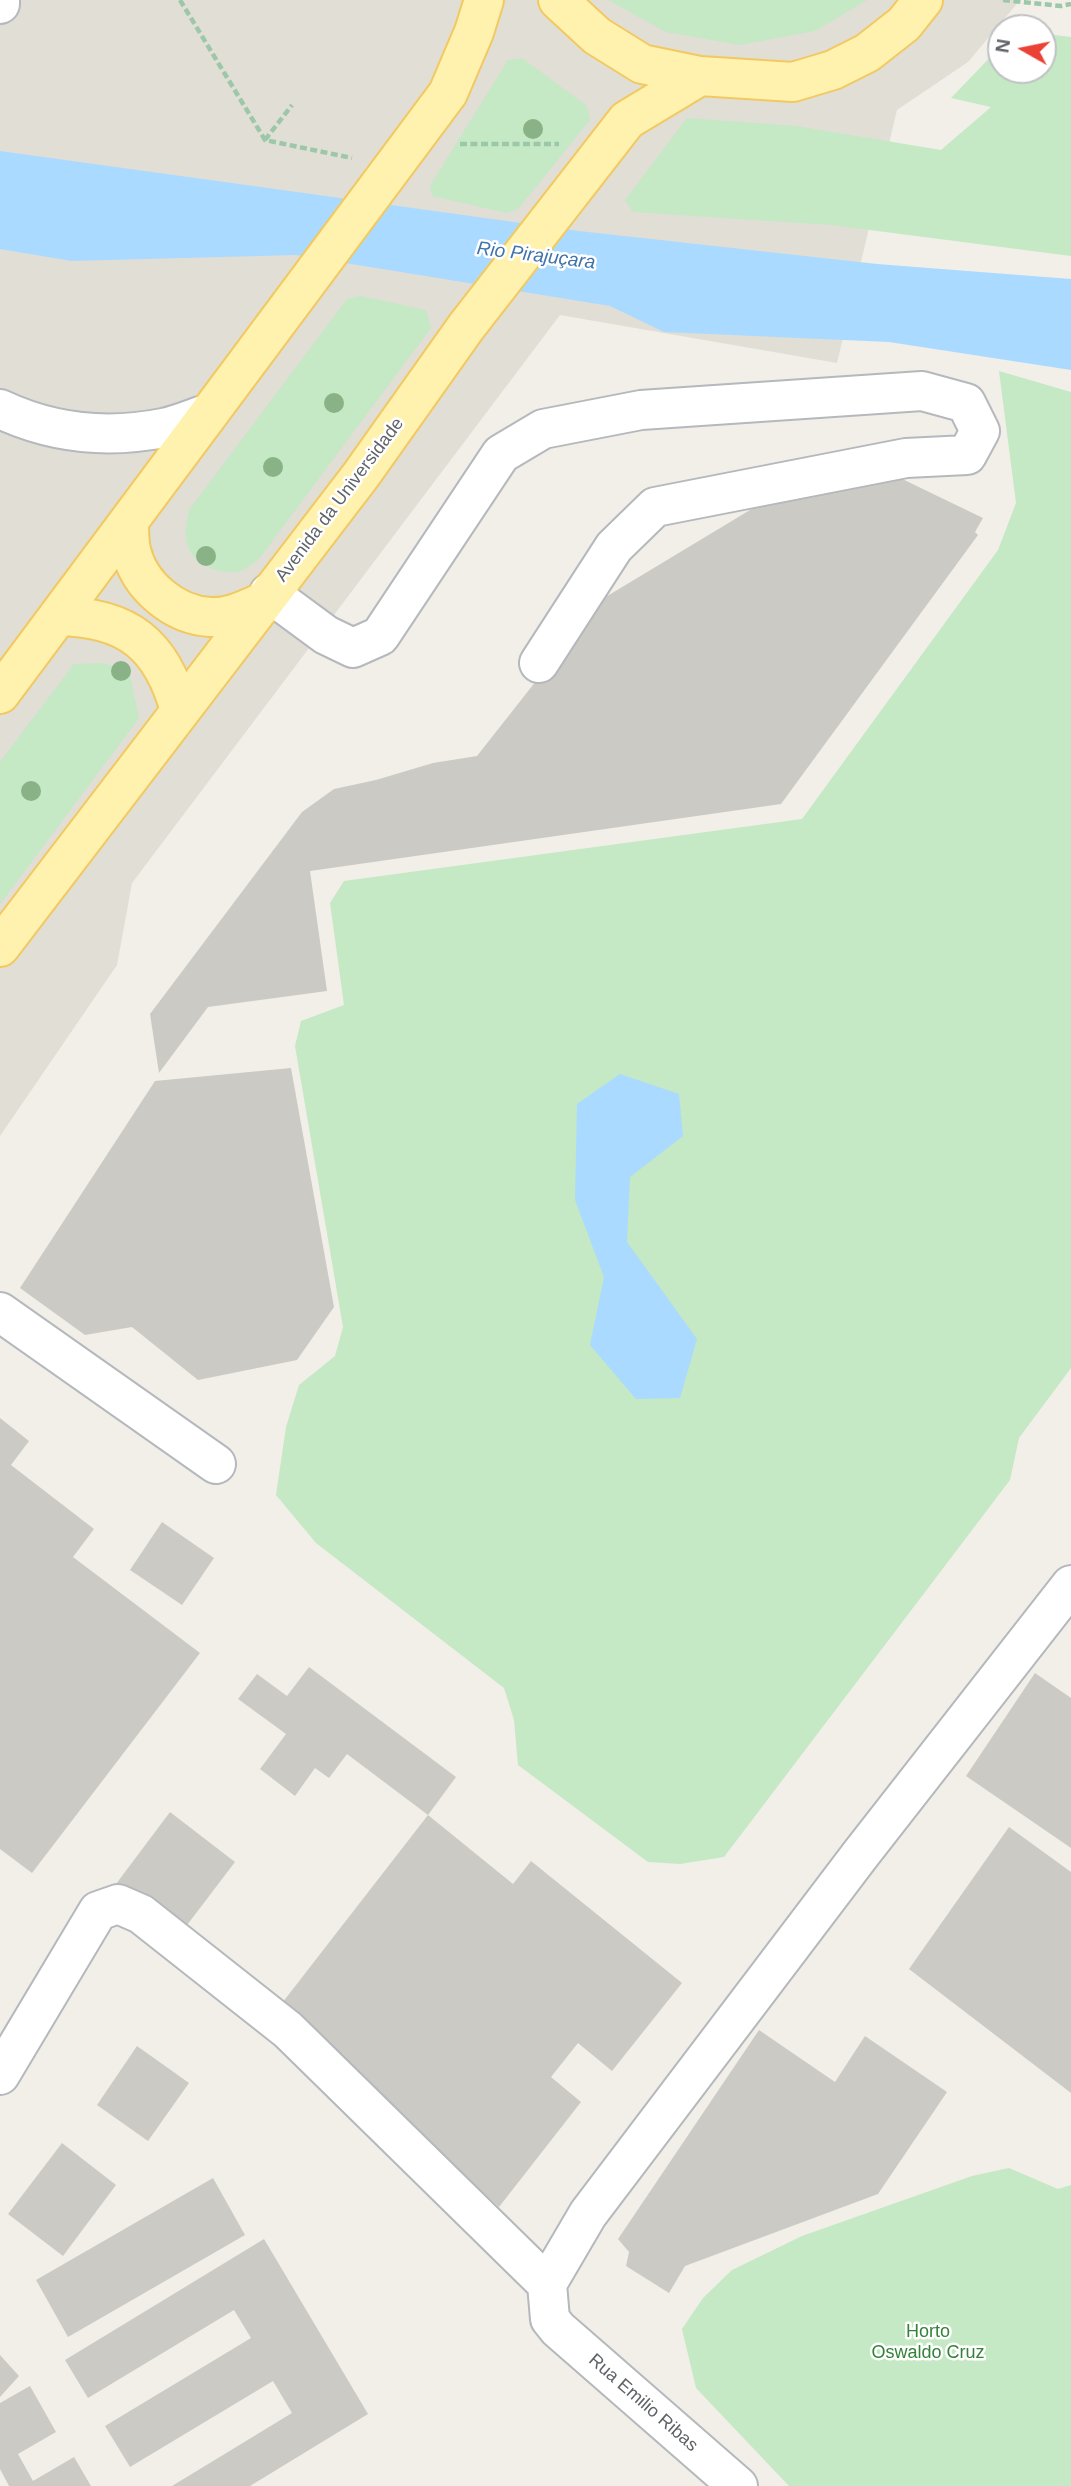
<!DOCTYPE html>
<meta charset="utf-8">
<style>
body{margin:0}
#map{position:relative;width:1071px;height:2486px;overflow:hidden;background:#f1efe8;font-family:Helvetica,sans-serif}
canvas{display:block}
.north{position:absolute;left:987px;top:14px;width:70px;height:70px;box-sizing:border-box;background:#fff;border:2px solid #bfc1c3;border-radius:50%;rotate:279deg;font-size:19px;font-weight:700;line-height:28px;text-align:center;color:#5f6368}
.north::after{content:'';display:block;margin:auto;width:24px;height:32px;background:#ea4335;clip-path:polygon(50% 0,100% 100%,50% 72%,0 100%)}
</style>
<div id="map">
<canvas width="1071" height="2486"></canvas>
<div class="north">N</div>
</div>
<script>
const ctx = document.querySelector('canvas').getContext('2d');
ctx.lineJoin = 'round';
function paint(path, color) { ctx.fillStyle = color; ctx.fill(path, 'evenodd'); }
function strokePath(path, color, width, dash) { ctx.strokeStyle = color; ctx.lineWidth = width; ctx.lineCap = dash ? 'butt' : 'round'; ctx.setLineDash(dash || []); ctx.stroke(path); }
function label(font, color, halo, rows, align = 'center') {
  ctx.font = font + ' Helvetica,sans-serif'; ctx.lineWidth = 5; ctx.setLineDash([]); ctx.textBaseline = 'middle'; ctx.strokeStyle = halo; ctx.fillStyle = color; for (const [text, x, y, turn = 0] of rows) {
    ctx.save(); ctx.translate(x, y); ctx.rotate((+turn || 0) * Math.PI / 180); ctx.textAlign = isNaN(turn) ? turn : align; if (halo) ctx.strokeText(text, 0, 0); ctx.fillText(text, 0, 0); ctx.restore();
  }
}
paint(new Path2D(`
 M 0,0 L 1020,0 L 968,62 L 897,110 L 837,363 L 560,315 L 132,883 L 117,965 L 0,1136 Z`), '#e1ded6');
paint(new Path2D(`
 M 608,0 L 867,0 L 815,31 L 740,45 L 666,32 Z
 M 1024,22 L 1042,24 L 1054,35 L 1071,37 L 1071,256 L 831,225 L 633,212 L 625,200 L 687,118 L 796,126 L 941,150 L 991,107 L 951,98 L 1001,46 L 1001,70 L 1043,70 L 1043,28 L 1019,28 Z
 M 522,58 L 587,106 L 590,120 L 518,209 L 507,213 L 432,196 L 430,186 L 508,60 Z
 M 361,296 L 426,310 L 431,328 L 258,560 C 253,563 248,568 243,570 C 222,577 193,565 187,544 C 184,533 187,521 189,510 L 347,299 Z
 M 999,371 L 1071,392 L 1071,1368 L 1019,1438 L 1010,1480 L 724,1857 L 680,1864 L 648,1862 L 518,1765 L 514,1720 L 504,1688 L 316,1543 L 276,1495 L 286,1427 L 299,1385 L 335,1356 L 343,1327 L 295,1046 L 301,1021 L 344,1005 L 330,903 L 344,881 L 802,819 L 998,550 L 1016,503 Z
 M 103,663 L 119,668 L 130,676 L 139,718 L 0,904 L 0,762 L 74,664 Z
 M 1009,2168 L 1058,2189 L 1071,2185 L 1071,2486 L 789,2486 L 696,2388 L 682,2329 L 703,2298 L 732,2270 L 802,2236 L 972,2176 Z`), '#c5e8c5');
paint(new Path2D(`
 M 0,151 L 579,231 L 877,264 L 1071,279 L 1071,370 L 889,342 L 664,332 L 610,306 L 296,255 L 72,261 L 0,249 Z
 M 620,1074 L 679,1094 L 683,1136 L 630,1177 L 627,1242 L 697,1339 L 680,1398 L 636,1399 L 590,1345 L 604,1277 L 575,1200 L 577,1104 Z`), '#aadaff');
paint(new Path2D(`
 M 896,476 L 983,518 L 975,532 L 978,535 L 781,804 L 310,871 L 327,991 L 208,1007 L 159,1073 L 150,1014 L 302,812 L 334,789 L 376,780 L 433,763 L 477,756 L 599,601 L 755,507 Z
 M 291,1068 L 334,1307 L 297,1360 L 198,1380 L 132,1327 L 85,1335 L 20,1288 L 155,1081 Z
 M 0,1418 L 29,1441 L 11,1465 L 94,1529 L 73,1557 L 200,1653 L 32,1873 L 0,1849 Z
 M 162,1522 L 214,1558 L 182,1605 L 130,1570 Z
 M 309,1667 L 456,1777 L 428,1815 L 513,1884 L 531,1861 L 682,1983 L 612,2071 L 578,2043 L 551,2077 L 581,2102 L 499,2207 L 279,2007 L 428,1815 L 347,1754 L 329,1778 L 315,1768 L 295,1796 L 260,1769 L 286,1734 L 238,1699 L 257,1674 L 287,1696 Z
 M 1035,1673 L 1071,1698 L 1071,1848 L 966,1776 Z
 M 170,1812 L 235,1862 L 181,1933 L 116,1884 Z
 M 1009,1827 L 1071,1872 L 1071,2093 L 909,1969 Z
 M 759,2030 L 835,2082 L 865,2036 L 947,2092 L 878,2194 L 685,2266 L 669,2293 L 626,2266 L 629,2252 L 618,2239 Z
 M 137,2046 L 189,2083 L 148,2141 L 97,2105 Z
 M 62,2143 L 116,2185 L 63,2256 L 8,2214 Z
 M 213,2178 L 245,2235 L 68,2337 L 36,2280 Z
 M 264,2239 L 368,2414 L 250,2486 L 172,2486 L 292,2413 L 273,2381 L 130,2467 L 105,2426 L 251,2338 L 234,2310 L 88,2398 L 65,2360 Z
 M 0,2355 L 19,2376 L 0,2397 Z
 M 30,2386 L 56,2432 L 18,2454 L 33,2481 L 74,2457 L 91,2486 L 9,2486 L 0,2469 L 0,2403 Z`), '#cccac5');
const minor = new Path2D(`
 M 0,4 L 0,0
 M 0,409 C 51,433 107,439 163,428 C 178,425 194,418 209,413
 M 269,593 L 326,635 L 353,648 L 380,636 L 501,454 L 543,429 L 641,410 L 922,391 L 966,403 L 980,431 L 967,455 L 906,458 L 655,507 L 614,547 L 539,663
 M 0,1312 L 216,1464
 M 0,2075 L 98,1911 L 118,1904 L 141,1914 L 288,2030 L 547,2284
 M 738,2486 L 558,2329 L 550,2319 L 547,2284 L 588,2214 L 860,1855 L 1071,1585`);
const major = new Path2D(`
 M 558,0 L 597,36 L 642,64 L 700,76 L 793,82 L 833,70 L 867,53 L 904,24 L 923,0
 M 129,522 C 129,531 129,541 131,550 C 139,586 174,615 210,617 C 230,618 247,609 263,602
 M 58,616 C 127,617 162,644 180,711
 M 0,694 L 448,93 L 474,32 L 484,0
 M 0,947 L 361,475 L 466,327 L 627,120 L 700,76`);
strokePath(minor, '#b5b8bc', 42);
strokePath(major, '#f2c960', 42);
strokePath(new Path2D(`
 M 180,0 L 265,140 L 352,158
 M 1003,0 L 1061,6 L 1071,4
 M 265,140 L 292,105
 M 460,144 L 559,144`), '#9cc7a9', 4.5, [7, 3.5]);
strokePath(minor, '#fff', 38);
strokePath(major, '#fff2af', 38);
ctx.fillStyle = '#89b387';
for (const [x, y] of [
 [533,129],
 [334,403],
 [273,467],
 [206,556],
 [121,671],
 [31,791]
]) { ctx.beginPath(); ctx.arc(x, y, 10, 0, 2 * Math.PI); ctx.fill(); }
label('18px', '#5f6368', '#fff', [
 ["Avenida da Universidade",340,500,-53],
 ["Rua Emilio Ribas",643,2403,41]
]);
label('18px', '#348238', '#fff', [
 ["Horto",928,2332],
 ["Oswaldo Cruz",928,2353]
]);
label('italic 19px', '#4174aa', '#fff', [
 ["Rio Pirajuçara",536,256,7]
]);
</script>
